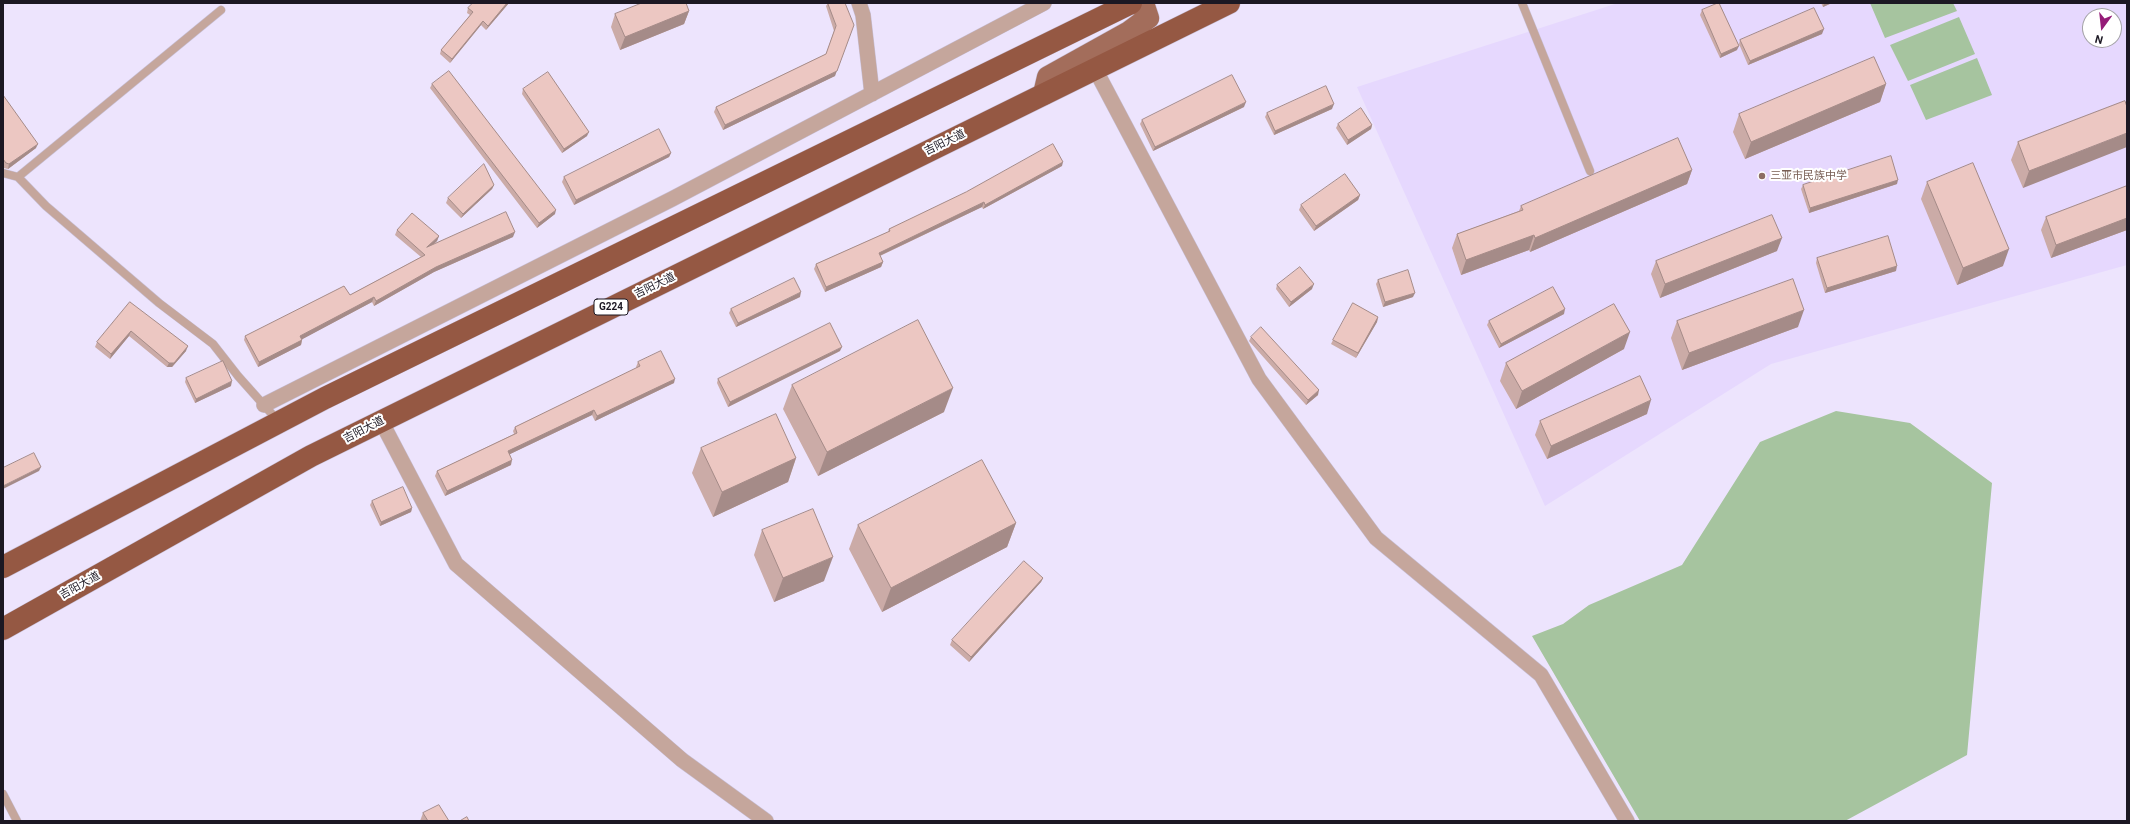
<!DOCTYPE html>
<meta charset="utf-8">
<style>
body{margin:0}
#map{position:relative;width:2130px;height:824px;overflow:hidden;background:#ede4fd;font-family:Roboto,sans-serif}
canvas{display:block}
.frame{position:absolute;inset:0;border:4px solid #1c1823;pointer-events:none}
.north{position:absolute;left:2082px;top:8px;width:40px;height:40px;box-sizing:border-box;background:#fff;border:1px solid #a4a3a7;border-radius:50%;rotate:195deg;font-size:11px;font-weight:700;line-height:16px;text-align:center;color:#1c1823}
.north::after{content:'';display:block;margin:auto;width:14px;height:18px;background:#951c78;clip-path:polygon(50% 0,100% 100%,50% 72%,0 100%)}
</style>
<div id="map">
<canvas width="2130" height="824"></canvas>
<div class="frame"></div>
<div class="north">N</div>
</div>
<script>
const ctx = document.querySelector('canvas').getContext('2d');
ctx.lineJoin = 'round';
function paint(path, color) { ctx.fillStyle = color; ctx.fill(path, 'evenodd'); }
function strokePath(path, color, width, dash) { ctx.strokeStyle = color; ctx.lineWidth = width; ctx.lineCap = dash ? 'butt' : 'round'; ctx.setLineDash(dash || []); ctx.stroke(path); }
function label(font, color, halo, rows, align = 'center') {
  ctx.font = font + ' Roboto,"Noto Sans SC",sans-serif'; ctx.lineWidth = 4; ctx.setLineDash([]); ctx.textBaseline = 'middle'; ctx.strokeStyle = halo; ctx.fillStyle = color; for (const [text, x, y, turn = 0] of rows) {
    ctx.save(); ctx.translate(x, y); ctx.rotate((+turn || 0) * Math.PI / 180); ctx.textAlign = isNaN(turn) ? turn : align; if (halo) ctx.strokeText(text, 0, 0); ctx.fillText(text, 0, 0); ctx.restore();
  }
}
paint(new Path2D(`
 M 1618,3 L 2127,3 L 2127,265 L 1771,364 L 1545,506 L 1357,87 ZM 2090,16 L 2114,16 L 2114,40 L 2090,40 Z`), '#e6d8fe');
paint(new Path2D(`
 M 1870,3 L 1953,3 L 1957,11 L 1885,38 Z
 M 1959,17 L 1975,54 L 1908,81 L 1890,45 Z
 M 1977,58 L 1992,95 L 1926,120 L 1910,85 Z
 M 1836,411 L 1910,423 L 1992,483 L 1967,755 L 1845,821 L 1640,821 L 1532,636 L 1563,624 L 1589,605 L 1682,565 L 1760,442 Z`), '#a6c49f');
const lane = new Path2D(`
 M 1522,3 L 1590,171
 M 221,10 L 18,177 L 46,206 L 159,303 L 213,344 L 238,376 L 279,422
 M 3,173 L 18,177
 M 3,794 L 17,821`);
const street = new Path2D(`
 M 859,3 L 863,15 L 872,94
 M 1095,69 L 1259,379 L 1376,538 L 1541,675 L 1627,821
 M 264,405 L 672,199 L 1044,3
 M 381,421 L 456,564 L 682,760 L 766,821`);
const primary = new Path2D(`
 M 1044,94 L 1048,77 L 1129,32 L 1148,18 L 1144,6 L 1134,3`);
const highway = new Path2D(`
 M 3,567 L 325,398 L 1131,3
 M 3,629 L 311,456 L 1229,3`);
strokePath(lane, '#c7bfd6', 9);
strokePath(street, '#c7bfd6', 16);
strokePath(primary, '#c7bfd6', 23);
strokePath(highway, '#c7bfd6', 23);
strokePath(lane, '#c5a69c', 8);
strokePath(street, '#c5a69c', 15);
strokePath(primary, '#a36d5b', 22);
strokePath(highway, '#955843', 22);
paint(new Path2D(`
 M 473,3 L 509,3 L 486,30 L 481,25 L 450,63 L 440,54 L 441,50 L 470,15 L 467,13 L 468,8 Z
 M 828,3 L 845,3 L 835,76 L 723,130 L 714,112 L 716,107 L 826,54 L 834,31 L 826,6 Z
 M 1821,3 L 1832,3 L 1823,7 Z
 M 1702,10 L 1737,50 L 1720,58 L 1700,15 Z
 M 689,11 L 684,24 L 620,50 L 611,27 L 615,14 Z
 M 1822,34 L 1748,65 L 1739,44 L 1740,40 Z
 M 432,84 L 555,214 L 537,228 L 430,88 Z
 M 1886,84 L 1880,102 L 1745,159 L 1733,132 L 1739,114 Z
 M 523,89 L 587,136 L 562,153 L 522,94 Z
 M 3,95 L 36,148 L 8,169 L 4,168 L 3,166 Z
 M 2125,101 L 2023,188 L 2011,160 L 2018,142 Z
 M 1244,107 L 1153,151 L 1140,124 L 1142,120 Z
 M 1332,109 L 1274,135 L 1265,117 L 1267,113 Z
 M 1338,124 L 1372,125 L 1371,129 L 1347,145 L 1336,128 Z
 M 671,153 L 669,157 L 574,205 L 562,182 L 564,177 Z
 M 1062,166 L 983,209 L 982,207 L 880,256 L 883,262 L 881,267 L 825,292 L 814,269 L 816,264 L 888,232 L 889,229 Z
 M 1692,170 L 1687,184 L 1530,252 L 1529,250 L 1461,275 L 1452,248 L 1457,234 L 1519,211 L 1521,206 Z
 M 1927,182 L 2003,266 L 1957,285 L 1921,199 Z
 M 1897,184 L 1809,213 L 1801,189 L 1803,185 Z
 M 494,185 L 492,189 L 461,218 L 446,203 L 448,198 Z
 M 2127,186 L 2127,230 L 2051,258 L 2041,230 L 2046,217 Z
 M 1360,195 L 1358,200 L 1314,231 L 1299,210 L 1301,205 Z
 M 397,230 L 439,236 L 437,241 L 433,245 L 513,237 L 434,272 L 374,306 L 372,302 L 302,339 L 301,345 L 258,367 L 244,340 L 245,336 L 350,295 L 421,257 L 395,235 Z
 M 1777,251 L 1660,298 L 1651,274 L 1656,261 Z
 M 1817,258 L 1896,271 L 1825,293 L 1816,263 Z
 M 1378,280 L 1413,297 L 1383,307 L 1376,284 Z
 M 1277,285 L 1312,289 L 1289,307 L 1276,289 Z
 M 800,297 L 736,327 L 729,313 L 731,309 Z
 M 130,302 L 186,351 L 172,367 L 167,367 L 129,336 L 110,359 L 95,347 L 97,342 Z
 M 1564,314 L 1499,348 L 1487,325 L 1489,321 Z
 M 1378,317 L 1377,322 L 1356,358 L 1331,344 L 1333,340 Z
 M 1677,321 L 1798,327 L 1682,370 L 1671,338 Z
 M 1251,337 L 1318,395 L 1306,405 L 1249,341 Z
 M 1624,349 L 1516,409 L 1500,381 L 1506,363 Z
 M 840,351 L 728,407 L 717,383 L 718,379 Z
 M 638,362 L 674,383 L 595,421 L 592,415 L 510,454 L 511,465 L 445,496 L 435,476 L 437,471 L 514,434 L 513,431 L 515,427 L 637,368 L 636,367 Z
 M 186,378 L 231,386 L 195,403 L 185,382 Z
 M 792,385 L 944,412 L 818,476 L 783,409 Z
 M 1647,414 L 1547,459 L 1535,435 L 1540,421 Z
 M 701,448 L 796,458 L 788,482 L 713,517 L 692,473 Z
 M 372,501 L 412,508 L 411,512 L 380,526 L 370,505 Z
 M 1016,523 L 1007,547 L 882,612 L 849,549 L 858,525 Z
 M 762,530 L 824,581 L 774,602 L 754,555 Z
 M 1043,578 L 1041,582 L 969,662 L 950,645 L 952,640 Z
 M 423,813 L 449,821 L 420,821 Z`), '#cbaba7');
paint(new Path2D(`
 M 507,3 L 509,3 L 486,30 L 488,26 Z
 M 1824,3 L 1832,3 L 1823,7 Z
 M 689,11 L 684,24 L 620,50 L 625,37 Z
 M 483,21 L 481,25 L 450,63 L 452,59 Z
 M 854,25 L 835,76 L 723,130 L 725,125 L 837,71 Z
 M 1824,29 L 1822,34 L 1748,65 L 1750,61 Z
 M 1739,46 L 1737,50 L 1720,58 L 1721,54 Z
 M 1886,84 L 1880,102 L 1745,159 L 1751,142 Z
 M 1246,102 L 1244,107 L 1153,151 L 1155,147 Z
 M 1334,104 L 1332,109 L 1274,135 L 1275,131 Z
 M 1372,125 L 1371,129 L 1347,145 L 1348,140 Z
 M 589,132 L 587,136 L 562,153 L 564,149 Z
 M 2127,133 L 2127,147 L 2023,188 L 2029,171 Z
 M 38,144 L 36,148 L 8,169 L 9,164 Z
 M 671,153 L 669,157 L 574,205 L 576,200 Z
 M 1063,162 L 1062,166 L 983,209 L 985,205 Z
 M 1692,170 L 1687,184 L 1530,252 L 1535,238 Z
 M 1898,180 L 1897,184 L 1809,213 L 1810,208 Z
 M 494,185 L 492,189 L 461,218 L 463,214 Z
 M 1360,195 L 1358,200 L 1314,231 L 1316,226 Z
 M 984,202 L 982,207 L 877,257 L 879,253 Z
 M 556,210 L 555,214 L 537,228 L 539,223 Z
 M 2127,218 L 2127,230 L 2051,258 L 2056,245 Z
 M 515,232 L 513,237 L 434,272 L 374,306 L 376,301 L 436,267 Z
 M 1534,235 L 1529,250 L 1461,275 L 1466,260 Z
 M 439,236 L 437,241 L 425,252 L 427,247 Z
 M 1782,238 L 1777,251 L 1660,298 L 1665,284 Z
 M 2009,249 L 2003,266 L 1957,285 L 1963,268 Z
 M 883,262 L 881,267 L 825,292 L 826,287 Z
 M 1897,266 L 1896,271 L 1825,293 L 1827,288 Z
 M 1314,284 L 1312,289 L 1289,307 L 1291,302 Z
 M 801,292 L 800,297 L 736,327 L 738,323 Z
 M 1415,293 L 1413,297 L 1383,307 L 1385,302 Z
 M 374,297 L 372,302 L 299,341 L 300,336 Z
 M 1565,309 L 1564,314 L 1499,348 L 1501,344 Z
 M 1804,310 L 1798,327 L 1682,370 L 1689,353 Z
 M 1378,317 L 1377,322 L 1356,358 L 1358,353 Z
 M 131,331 L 129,336 L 110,359 L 111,354 Z
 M 1630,332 L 1624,349 L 1516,409 L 1522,391 Z
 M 302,340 L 301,345 L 258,367 L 259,362 Z
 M 188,346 L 186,351 L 172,367 L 167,367 L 169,363 Z
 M 842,347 L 840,351 L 728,407 L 730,402 Z
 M 675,379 L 674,383 L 595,421 L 597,416 Z
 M 232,381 L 231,386 L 195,403 L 196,399 Z
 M 953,388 L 944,412 L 818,476 L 827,452 Z
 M 1319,390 L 1318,395 L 1306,405 L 1308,400 Z
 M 1651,400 L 1647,414 L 1547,459 L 1551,446 Z
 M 594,410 L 592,415 L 506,456 L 508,451 Z
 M 796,458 L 788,482 L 713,517 L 722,492 Z
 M 512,460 L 511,465 L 445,496 L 447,491 Z
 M 41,467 L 39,471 L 3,489 L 3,486 Z
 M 412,508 L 411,512 L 380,526 L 381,522 Z
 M 1016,523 L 1007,547 L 882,612 L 891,588 Z
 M 833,557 L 824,581 L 774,602 L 783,578 Z
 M 1043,578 L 1041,582 L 969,662 L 971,657 Z`), '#a58b88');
const building = new Path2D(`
 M 473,3 L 507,3 L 488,26 L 483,21 L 452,59 L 441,50 L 473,12 L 468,8 Z
 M 642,3 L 686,3 L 689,11 L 625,37 L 615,14 Z
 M 828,3 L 845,3 L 854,25 L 837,71 L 725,125 L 716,107 L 826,54 L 836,26 Z
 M 1718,3 L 1719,3 L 1739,46 L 1721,54 L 1702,10 Z
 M 1814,8 L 1824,29 L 1750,61 L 1740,40 Z
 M 1874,57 L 1886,84 L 1751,142 L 1739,114 Z
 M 449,71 L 556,210 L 539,223 L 432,84 Z
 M 548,72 L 589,132 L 564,149 L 523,89 Z
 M 1232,75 L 1246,102 L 1155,147 L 1142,120 Z
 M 1326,86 L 1334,104 L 1275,131 L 1267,113 Z
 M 3,95 L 38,144 L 9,164 L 6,163 L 3,159 Z
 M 2125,101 L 2127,107 L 2127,133 L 2029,171 L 2018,142 Z
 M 1361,108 L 1372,125 L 1348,140 L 1338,124 Z
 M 659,129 L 671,153 L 576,200 L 564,177 Z
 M 1678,138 L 1692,170 L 1535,238 L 1534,235 L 1466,260 L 1457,234 L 1523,210 L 1521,206 Z
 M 1053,144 L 1063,162 L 985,205 L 984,202 L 879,253 L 883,262 L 826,287 L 816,264 L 890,231 L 889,229 L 966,192 Z
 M 1891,156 L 1898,180 L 1810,208 L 1803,185 Z
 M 1973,163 L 2009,249 L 1963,268 L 1927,182 Z
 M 484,164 L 494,185 L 463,214 L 448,198 Z
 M 1345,174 L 1360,195 L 1316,226 L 1301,205 Z
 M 2127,186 L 2127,218 L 2056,245 L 2046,217 Z
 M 506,212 L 515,232 L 436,267 L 376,301 L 374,297 L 300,336 L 302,340 L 259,362 L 245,336 L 344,286 L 350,295 L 425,255 L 397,230 L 412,213 L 439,236 L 427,247 Z
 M 1772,215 L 1782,238 L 1665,284 L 1656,261 Z
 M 1888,236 L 1897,266 L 1827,288 L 1817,258 Z
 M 1300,267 L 1314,284 L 1291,302 L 1277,285 Z
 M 1408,270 L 1415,293 L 1385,302 L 1378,280 Z
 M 794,278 L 801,292 L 738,323 L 731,309 Z
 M 1793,279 L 1804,310 L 1689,353 L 1677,321 Z
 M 1553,287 L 1565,309 L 1501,344 L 1489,321 Z
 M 130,302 L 188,346 L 174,363 L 169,363 L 131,331 L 111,354 L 97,342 Z
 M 1353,303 L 1378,317 L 1358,353 L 1333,340 Z
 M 1614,304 L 1630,332 L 1522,391 L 1506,363 Z
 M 918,320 L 953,388 L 827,452 L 792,385 Z
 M 830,323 L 842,347 L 730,402 L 718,379 Z
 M 1261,327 L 1319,390 L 1308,400 L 1251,337 Z
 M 661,351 L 675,379 L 597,416 L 594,410 L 508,451 L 512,460 L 447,491 L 437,471 L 517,433 L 515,427 L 640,366 L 638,362 Z
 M 223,361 L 232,381 L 196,399 L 186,378 Z
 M 1640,376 L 1651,400 L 1551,446 L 1540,421 Z
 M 776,414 L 796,458 L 722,492 L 701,448 Z
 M 34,453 L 41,467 L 3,486 L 3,468 Z
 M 982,460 L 1016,523 L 891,588 L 858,525 Z
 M 403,487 L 412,508 L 381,522 L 372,501 Z
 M 813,509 L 833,557 L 783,578 L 762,530 Z
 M 1024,561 L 1043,578 L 971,657 L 952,640 Z
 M 439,805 L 449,821 L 428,821 L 423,813 Z
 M 467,817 L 469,821 L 460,821 Z`);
paint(building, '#ecc7c2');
strokePath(building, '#a58b88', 1);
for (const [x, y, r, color] of [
 [1762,176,4,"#8d6e63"]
]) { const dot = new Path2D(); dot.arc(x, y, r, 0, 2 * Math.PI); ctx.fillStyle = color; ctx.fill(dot); strokePath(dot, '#fff', 1.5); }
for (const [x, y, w] of [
 [611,307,34]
]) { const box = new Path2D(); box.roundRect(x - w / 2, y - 8, w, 16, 3); ctx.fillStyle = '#fff'; ctx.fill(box); strokePath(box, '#1c1823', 1); }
label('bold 10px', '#1c1823', null, [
 ["G224",611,307]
]);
label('11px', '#1c1823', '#fff', [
 ["吉阳大道",945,143,-26],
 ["吉阳大道",655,286,-26],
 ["吉阳大道",364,430,-27],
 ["吉阳大道",80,586,-29]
]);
label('11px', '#785e54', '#fff', [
 ["三亚市民族中学",1770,176]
], 'left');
</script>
